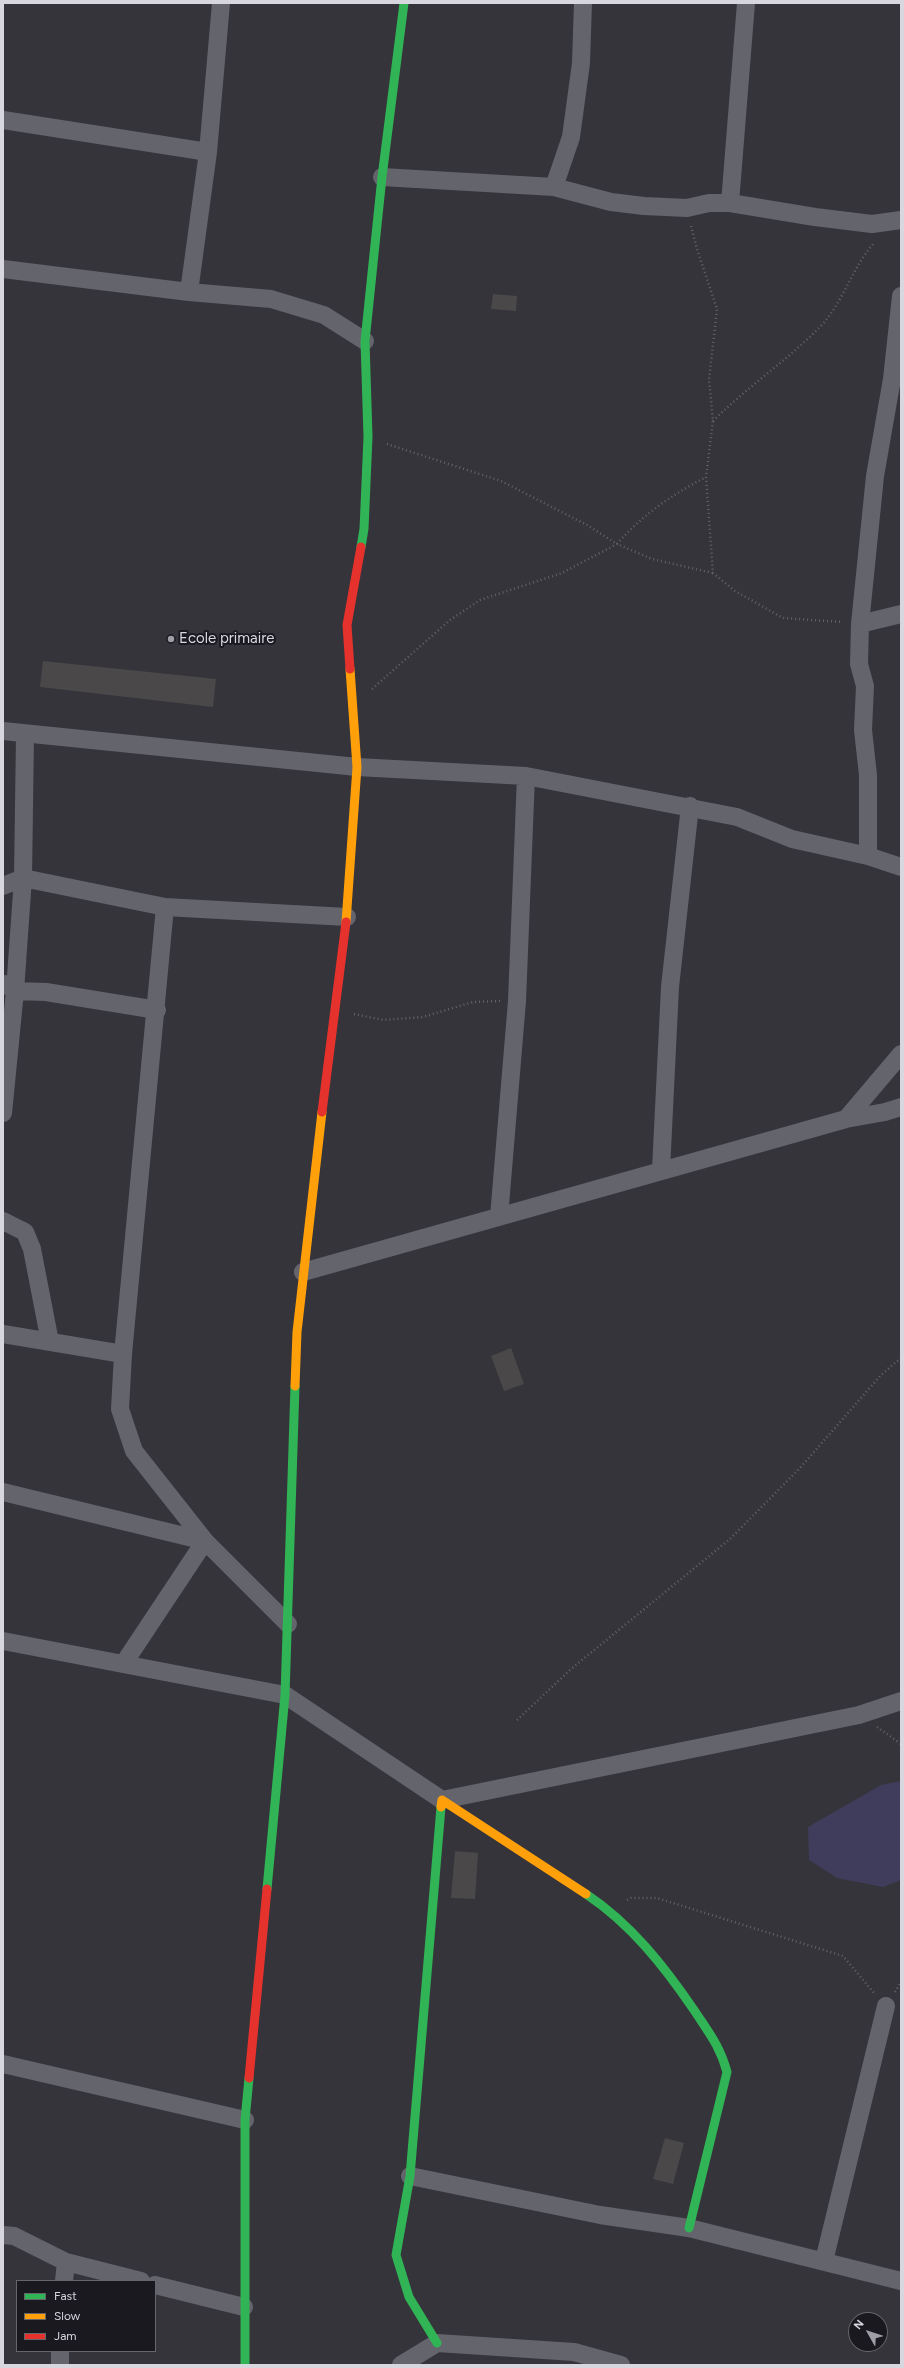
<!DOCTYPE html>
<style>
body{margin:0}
#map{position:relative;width:904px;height:2368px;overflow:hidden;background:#34343a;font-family:Figtree,sans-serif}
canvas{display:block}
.frame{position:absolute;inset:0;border:4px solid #d8d7e0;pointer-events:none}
.legend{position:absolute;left:16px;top:2280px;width:140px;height:72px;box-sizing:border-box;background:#19191f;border:1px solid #65656c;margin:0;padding:5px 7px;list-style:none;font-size:12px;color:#d8d7e0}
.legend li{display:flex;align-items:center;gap:8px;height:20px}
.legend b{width:20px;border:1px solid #65656c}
.north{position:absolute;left:848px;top:2312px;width:40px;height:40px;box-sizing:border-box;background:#19191f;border:1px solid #65656c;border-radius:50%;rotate:309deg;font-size:11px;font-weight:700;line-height:16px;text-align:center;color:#d8d7e0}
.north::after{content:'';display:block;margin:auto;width:14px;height:18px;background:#9f9ea6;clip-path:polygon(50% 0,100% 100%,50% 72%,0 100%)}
</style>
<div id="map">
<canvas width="904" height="2368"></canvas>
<div class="frame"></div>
<ul class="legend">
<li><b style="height:5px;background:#30b455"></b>Fast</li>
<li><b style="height:5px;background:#ff9f0a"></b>Slow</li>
<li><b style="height:5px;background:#e5322d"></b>Jam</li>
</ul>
<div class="north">N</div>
</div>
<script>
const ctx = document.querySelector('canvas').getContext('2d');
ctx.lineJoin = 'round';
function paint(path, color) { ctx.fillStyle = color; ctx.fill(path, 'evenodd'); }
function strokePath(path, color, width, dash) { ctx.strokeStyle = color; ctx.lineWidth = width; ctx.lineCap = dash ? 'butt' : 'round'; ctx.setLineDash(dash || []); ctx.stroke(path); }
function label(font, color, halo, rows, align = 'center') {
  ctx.font = font + ' Figtree,sans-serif'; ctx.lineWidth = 4; ctx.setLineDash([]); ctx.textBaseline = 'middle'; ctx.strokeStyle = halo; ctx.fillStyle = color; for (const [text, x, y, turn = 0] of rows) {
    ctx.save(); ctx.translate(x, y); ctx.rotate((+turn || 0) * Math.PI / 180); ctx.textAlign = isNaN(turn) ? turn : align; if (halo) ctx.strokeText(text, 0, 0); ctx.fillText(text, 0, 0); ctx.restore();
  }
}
paint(new Path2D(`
 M 901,1781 L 901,1880 L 883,1887 L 837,1878 L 809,1860 L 808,1827 L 881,1785 Z`), '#403c5c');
paint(new Path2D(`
 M 493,294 L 517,296 L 516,311 L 491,309 Z
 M 43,661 L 216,679 L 213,707 L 40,687 Z
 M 511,1348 L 524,1384 L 504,1391 L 491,1356 Z
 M 455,1851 L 478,1853 L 475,1899 L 451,1898 Z
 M 665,2138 L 684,2143 L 673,2184 L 653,2179 Z`), '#4a4849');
strokePath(new Path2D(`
 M 691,226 L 697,249 L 717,309 L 709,380 L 713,421 L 706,477 L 713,573 L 735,591 L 783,618 L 842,622
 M 713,421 C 746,388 785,362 818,329 C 843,304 851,269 874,243
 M 387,444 L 501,481 L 587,525 L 617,544 C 642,515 673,494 706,477
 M 372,689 L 450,620 L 480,600 L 562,573 L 617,544 L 652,559 L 713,573
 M 354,1014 L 383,1020 L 423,1017 L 473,1002 L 500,1001
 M 517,1720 L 571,1669 L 730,1539 L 800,1468 L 881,1375 L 901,1358
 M 877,1727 L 901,1744
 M 627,1900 L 631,1898 L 657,1898 L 843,1956 L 874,1993
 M 895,1992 L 901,1982`), '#64636a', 2.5, [1, 3]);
strokePath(new Path2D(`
 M 3,120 L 208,152
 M 382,177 L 554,187 L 611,202 L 644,206 L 687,208 L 709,203 L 730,203 L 815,217 L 872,224 L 901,220
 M 554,187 L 571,137 L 581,63 L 583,3
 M 730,203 L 746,3
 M 3,269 L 189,292 L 271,299 L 324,315 L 365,341
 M 189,292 L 208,152 L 221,3
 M 860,624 L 901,614
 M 3,731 L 357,767 L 526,776 L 737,817 L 792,839 L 868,856 L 901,867
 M 868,856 L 868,775 L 863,730 L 865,686 L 859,664 L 860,624 L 875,476 L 892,379 L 901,296
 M 3,886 L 23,878 L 165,907 L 347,917
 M 5,984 L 15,991 L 46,992 L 157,1010
 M 3,1113 L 15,991 L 23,878 L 25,735
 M 846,1119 L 885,1112 L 901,1107
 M 661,1170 L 670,987 L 690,806
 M 499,1217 L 517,1001 L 526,776
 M 3,1221 L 25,1232 L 32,1249 L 50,1342
 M 303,1272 L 846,1119 L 901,1054
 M 3,1334 L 123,1354
 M 3,1492 L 205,1541 L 288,1624
 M 3,1641 L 285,1695 L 442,1800 L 859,1715 L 901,1701
 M 124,1663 L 205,1541 L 134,1451 L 120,1409 L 123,1354 L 165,907
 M 3,2064 L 245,2120
 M 410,2176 L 600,2215 L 689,2228 L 901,2281
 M 3,2235 L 14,2236 L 66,2262 L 141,2281
 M 824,2261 L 886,2006
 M 64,2281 L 66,2262
 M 155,2285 L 244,2307
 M 60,2365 L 60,2351
 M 401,2365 L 437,2343 L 574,2352 L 621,2365`), '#64646d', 18);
strokePath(new Path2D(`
 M 361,547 L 364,529 L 368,437 L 365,341 L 382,177 L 404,3
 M 267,1889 L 285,1695 L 295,1386
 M 586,1894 C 631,1924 664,1966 694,2010 C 709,2033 720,2046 727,2072 L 689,2228
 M 437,2343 L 409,2297 L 396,2255 L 410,2176 L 441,1807
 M 245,2365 L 245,2120 L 249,2078`), '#30b455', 9);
strokePath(new Path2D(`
 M 346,922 L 357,767 L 350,669
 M 295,1386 L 297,1332 L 322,1112
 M 441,1807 L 442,1800 L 586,1894`), '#ff9f0a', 9);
strokePath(new Path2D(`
 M 350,669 L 347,625 L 361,547
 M 322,1112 L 346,922
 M 249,2078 L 267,1889`), '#e5322d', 9);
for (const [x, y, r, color] of [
 [171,639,4,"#9f9ea6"]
]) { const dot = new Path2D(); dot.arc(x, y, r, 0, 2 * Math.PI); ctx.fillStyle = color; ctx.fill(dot); strokePath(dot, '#19191f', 1.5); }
label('15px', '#d8d7e0', '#19191f', [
 ["Ecole primaire",179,639]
], 'left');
</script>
